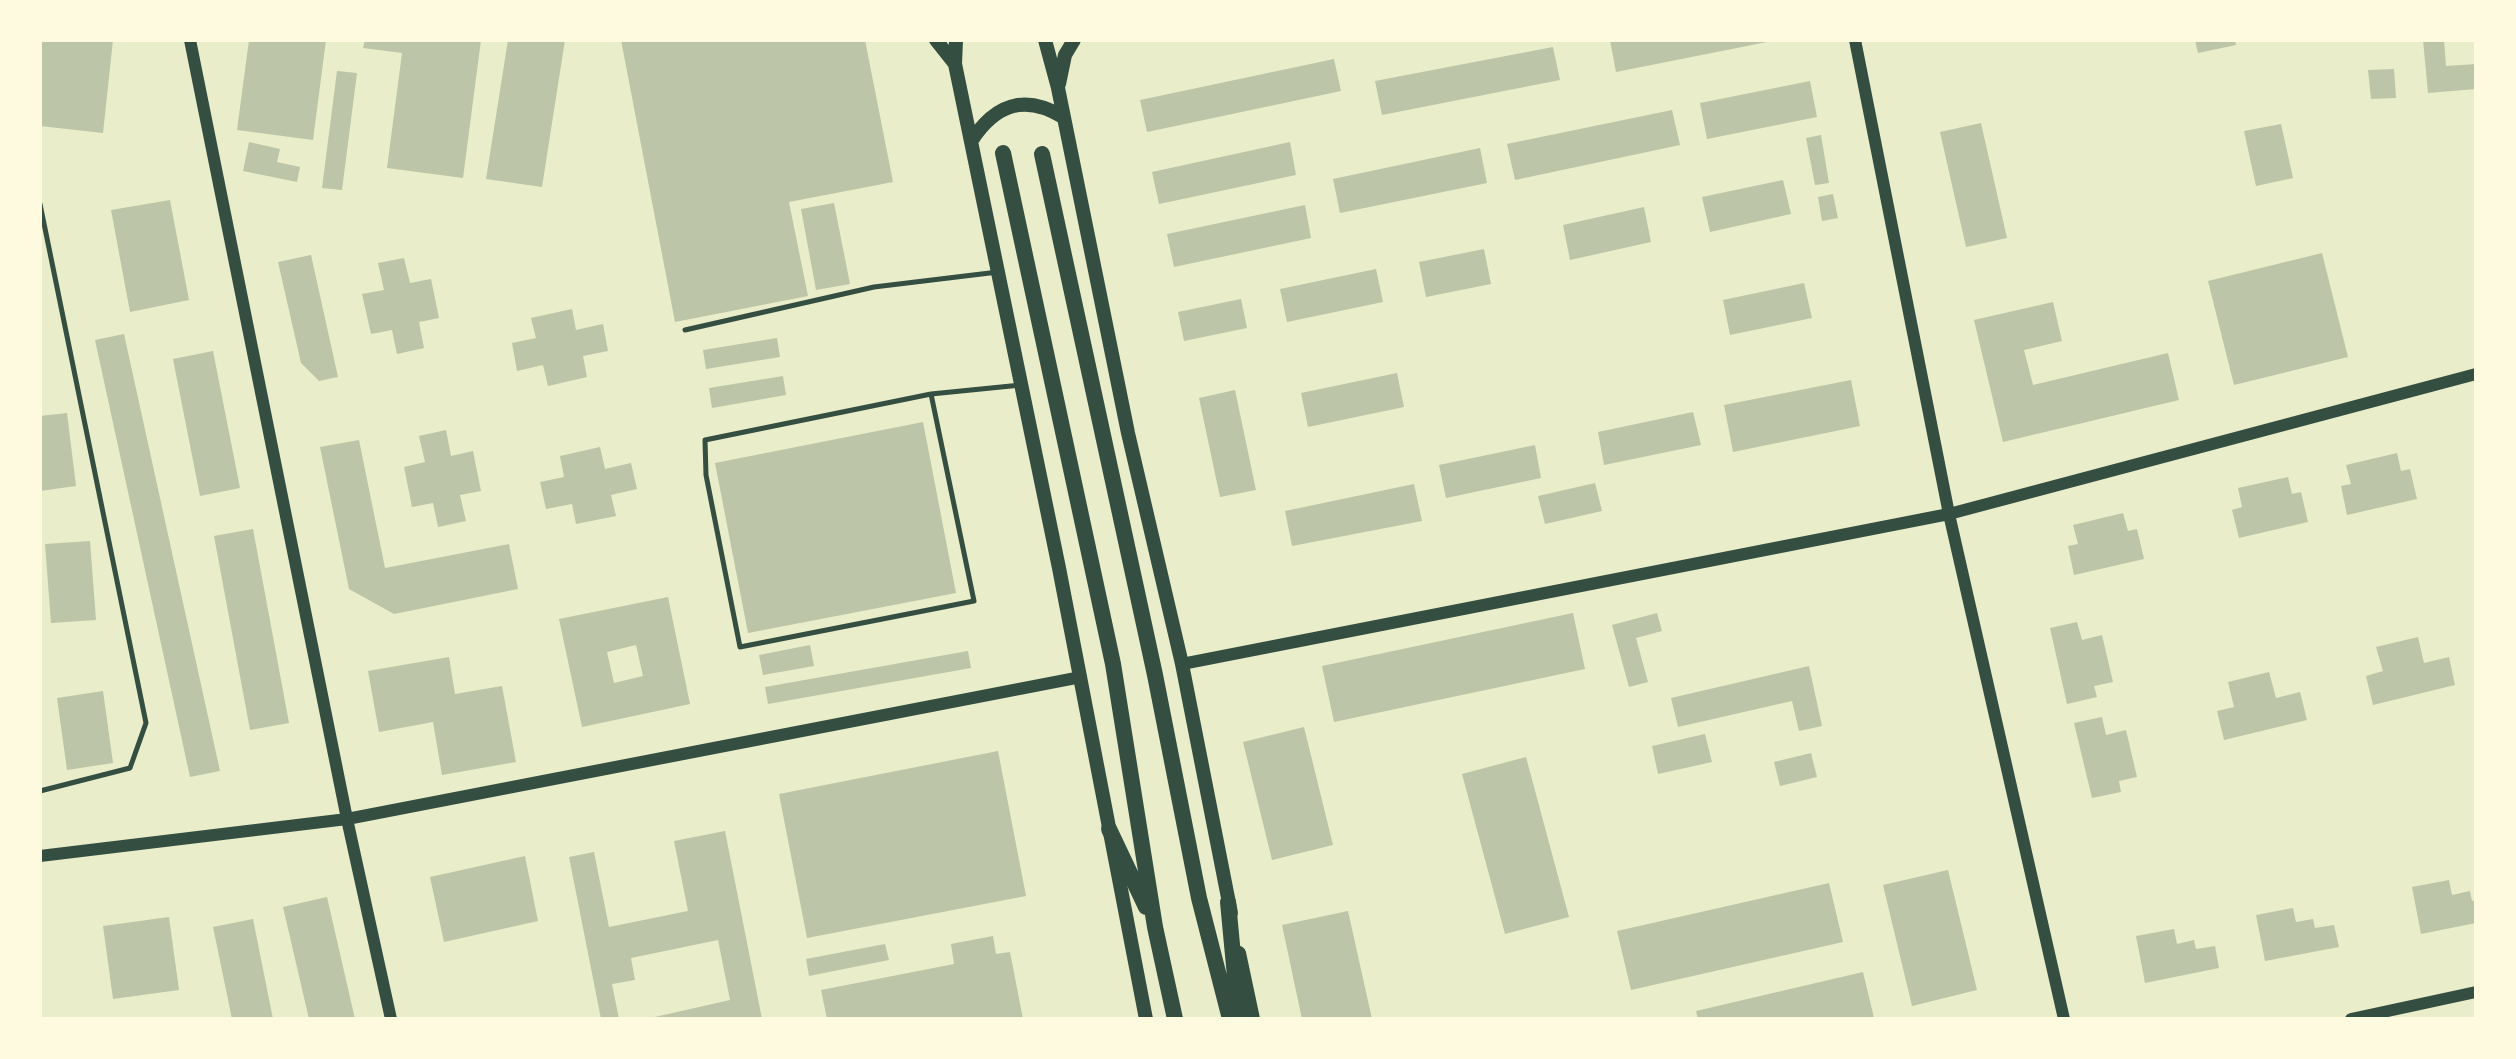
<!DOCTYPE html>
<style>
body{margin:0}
#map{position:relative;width:2516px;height:1059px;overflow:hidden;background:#e9edc9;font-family:"Golos Text",sans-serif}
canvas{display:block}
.frame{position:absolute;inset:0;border:42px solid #fefae0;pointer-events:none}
</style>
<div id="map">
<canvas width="2516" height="1059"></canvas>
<div class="frame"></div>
</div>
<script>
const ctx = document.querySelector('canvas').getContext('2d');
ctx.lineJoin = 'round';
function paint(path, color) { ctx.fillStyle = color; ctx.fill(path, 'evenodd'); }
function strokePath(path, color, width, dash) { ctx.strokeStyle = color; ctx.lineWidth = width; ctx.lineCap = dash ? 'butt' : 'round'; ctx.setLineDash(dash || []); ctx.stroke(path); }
paint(new Path2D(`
 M 40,40 L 113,40 L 103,133 L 40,126 Z
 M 249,40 L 326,40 L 313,140 L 237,130 Z
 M 365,40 L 481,40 L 463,178 L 387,168 L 402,53 L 363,48 Z
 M 508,40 L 565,40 L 542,187 L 486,179 Z
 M 621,40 L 865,40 L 893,182 L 789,202 L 808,296 L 675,322 Z
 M 1610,40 L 1772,40 L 1772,41 L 1616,72 Z
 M 2195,40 L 2235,40 L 2236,45 L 2198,53 Z
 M 2423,40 L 2444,40 L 2446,66 L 2476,64 L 2476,89 L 2428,93 Z
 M 1553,47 L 1560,80 L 1382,115 L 1375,81 Z
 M 1334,59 L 1341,91 L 1147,132 L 1140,100 Z
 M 2394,69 L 2396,98 L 2371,99 L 2368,70 Z
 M 337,71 L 357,73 L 342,190 L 322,188 Z
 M 1810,81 L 1817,117 L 1707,139 L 1700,103 Z
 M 1672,110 L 1680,145 L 1515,180 L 1507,144 Z
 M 1981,123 L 2007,238 L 1966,247 L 1940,132 Z
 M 2281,124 L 2293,178 L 2256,186 L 2244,131 Z
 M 1821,135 L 1829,183 L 1815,185 L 1806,138 Z
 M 249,142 L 280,149 L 277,162 L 300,167 L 297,182 L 243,171 Z
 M 1290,142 L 1296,175 L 1159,204 L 1152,172 Z
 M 1480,148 L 1487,183 L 1340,213 L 1333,179 Z
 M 1783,180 L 1791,214 L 1710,232 L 1702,197 Z
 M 1833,194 L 1838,218 L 1822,221 L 1818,197 Z
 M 170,200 L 189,300 L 130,312 L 111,210 Z
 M 834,203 L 850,284 L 816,290 L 801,209 Z
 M 1305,205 L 1311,238 L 1174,267 L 1167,234 Z
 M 1644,207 L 1651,242 L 1570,260 L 1563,225 Z
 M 1484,249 L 1491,284 L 1426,297 L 1419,262 Z
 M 2322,253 L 2348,357 L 2234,385 L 2208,281 Z
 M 311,255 L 338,377 L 319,381 L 301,363 L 278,262 Z
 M 404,258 L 410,283 L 431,279 L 439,318 L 419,322 L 424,348 L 397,354 L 392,330 L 371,334 L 362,294 L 384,290 L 378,263 Z
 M 1376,269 L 1383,302 L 1287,322 L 1280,289 Z
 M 1804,283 L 1812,318 L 1730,335 L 1723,300 Z
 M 1241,299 L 1247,328 L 1184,341 L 1178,312 Z
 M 2053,302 L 2062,341 L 2024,350 L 2033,385 L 2168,353 L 2179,400 L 2003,442 L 1974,320 Z
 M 572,309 L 576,330 L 603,324 L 608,351 L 583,356 L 587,377 L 548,386 L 543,365 L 517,371 L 512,343 L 536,338 L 531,318 Z
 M 124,334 L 220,771 L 190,777 L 95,340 Z
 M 777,338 L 780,357 L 706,369 L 703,350 Z
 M 213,351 L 240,488 L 200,496 L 173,359 Z
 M 1397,373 L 1404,407 L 1308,427 L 1301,393 Z
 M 783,376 L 786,395 L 712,408 L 709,388 Z
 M 1851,380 L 1860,426 L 1733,452 L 1724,405 Z
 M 1235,390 L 1256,490 L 1220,497 L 1199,398 Z
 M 1693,412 L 1701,445 L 1604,465 L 1598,432 Z
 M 67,413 L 76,486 L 40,491 L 40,416 Z
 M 923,422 L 956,593 L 748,633 L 715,463 Z
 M 446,430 L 451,456 L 473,451 L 481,491 L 460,495 L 466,521 L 438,527 L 433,503 L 412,507 L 404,467 L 425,462 L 419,436 Z
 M 359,440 L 385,568 L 509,544 L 518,589 L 394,614 L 349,589 L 320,447 Z
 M 1535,445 L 1541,478 L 1446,498 L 1439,465 Z
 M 600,447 L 605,469 L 631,463 L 637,489 L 611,495 L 616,516 L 576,524 L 572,504 L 546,509 L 540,482 L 564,477 L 560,456 Z
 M 2397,453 L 2401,471 L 2410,469 L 2417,499 L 2347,515 L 2341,486 L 2351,484 L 2346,465 Z
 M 2288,477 L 2292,494 L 2301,492 L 2308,522 L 2239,538 L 2232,510 L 2242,507 L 2238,488 Z
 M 1595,483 L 1602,511 L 1545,524 L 1538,496 Z
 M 1414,484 L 1422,521 L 1292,546 L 1285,511 Z
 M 2123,513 L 2128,531 L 2137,529 L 2144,559 L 2074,575 L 2068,546 L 2078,544 L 2073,525 Z
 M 253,529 L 289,723 L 250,730 L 214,536 Z
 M 90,541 L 96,620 L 51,623 L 45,544 Z
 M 668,597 L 690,704 L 582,727 L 559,619 ZM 636,645 L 643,676 L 614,683 L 607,652 Z
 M 1573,613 L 1585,669 L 1334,722 L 1322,666 Z
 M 1657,613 L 1662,631 L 1636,638 L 1648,682 L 1629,687 L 1612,625 Z
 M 2077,622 L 2082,640 L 2102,635 L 2113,682 L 2094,686 L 2097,697 L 2067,704 L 2050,628 Z
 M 2418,637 L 2424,663 L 2449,657 L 2455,685 L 2373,705 L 2366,676 L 2383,671 L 2376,647 Z
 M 810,645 L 814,666 L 763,675 L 759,655 Z
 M 968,651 L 971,668 L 768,704 L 765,687 Z
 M 449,657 L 455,694 L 502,686 L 516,762 L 442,775 L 433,722 L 379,732 L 368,671 Z
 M 1809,666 L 1822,726 L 1799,731 L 1792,701 L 1678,727 L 1671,698 Z
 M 2269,672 L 2276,698 L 2300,692 L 2307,720 L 2224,740 L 2217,711 L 2234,707 L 2228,682 Z
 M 103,691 L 113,763 L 67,770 L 57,698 Z
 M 2102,717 L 2106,735 L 2126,730 L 2137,777 L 2119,781 L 2121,792 L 2092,798 L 2074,723 Z
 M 1304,727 L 1333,845 L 1272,860 L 1243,742 Z
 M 1705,734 L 1712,762 L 1658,774 L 1652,746 Z
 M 998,751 L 1026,896 L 807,938 L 779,794 Z
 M 1811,753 L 1817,777 L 1780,786 L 1774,762 Z
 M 1526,757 L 1569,917 L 1505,934 L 1462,774 Z
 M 725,831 L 762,1019 L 646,1019 L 730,1000 L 718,940 L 631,958 L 635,980 L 612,984 L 619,1019 L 601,1019 L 569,857 L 594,852 L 609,927 L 688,911 L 674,841 Z
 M 525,856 L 538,921 L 444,942 L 430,877 Z
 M 1948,870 L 1977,990 L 1912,1006 L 1883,885 Z
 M 2449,880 L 2452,895 L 2470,891 L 2472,901 L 2476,900 L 2476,923 L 2421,934 L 2412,887 Z
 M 1829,883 L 1843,942 L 1631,990 L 1617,931 Z
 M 327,897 L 355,1019 L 309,1019 L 283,907 Z
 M 2293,908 L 2296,922 L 2313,919 L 2315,928 L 2334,925 L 2339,947 L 2265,961 L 2256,915 Z
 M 1348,911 L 1372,1019 L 1302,1019 L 1282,925 Z
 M 169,917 L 179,990 L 113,999 L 103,926 Z
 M 253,919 L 273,1019 L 232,1019 L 213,927 Z
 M 2174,929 L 2177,944 L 2194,940 L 2196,949 L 2215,946 L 2219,968 L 2145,983 L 2136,936 Z
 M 993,936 L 996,954 L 1010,952 L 1023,1019 L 827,1019 L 821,990 L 954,964 L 951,944 Z
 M 885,944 L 889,960 L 809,976 L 806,959 Z
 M 1863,972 L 1874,1018 L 1698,1019 L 1696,1011 Z`), '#bcc5a7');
strokePath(new Path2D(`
 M 40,204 L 146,723 L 130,768 L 40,791
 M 685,330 L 874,287 L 998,272
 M 931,394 L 974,601 L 740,647 L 706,475 L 705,440 L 931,394 L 1021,385`), '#344e41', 5);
strokePath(new Path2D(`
 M 190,40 L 347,819 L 391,1019
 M 1855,40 L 1949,514 L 2064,1019
 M 1182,664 L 1949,514 L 2476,374
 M 40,856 L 347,819 L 1081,677
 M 2351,1019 L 2476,992`), '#344e41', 12);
strokePath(new Path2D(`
 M 936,40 L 955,64
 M 956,40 L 955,64 L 1059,568 L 1146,1019
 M 1045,40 L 1058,88 L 1128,433 L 1182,664 L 1231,913
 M 1059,84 L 1065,55 L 1074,40
 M 972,140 C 996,104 1025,94 1063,117
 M 1239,953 L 1253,1019`), '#344e41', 14);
strokePath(new Path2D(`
 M 1003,153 L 1113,664 L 1155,927 L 1175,1019
 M 1042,154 L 1155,675 L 1199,898 L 1230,1019
 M 1109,829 L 1146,907
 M 1228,902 L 1239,1019`), '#344e41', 16);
</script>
